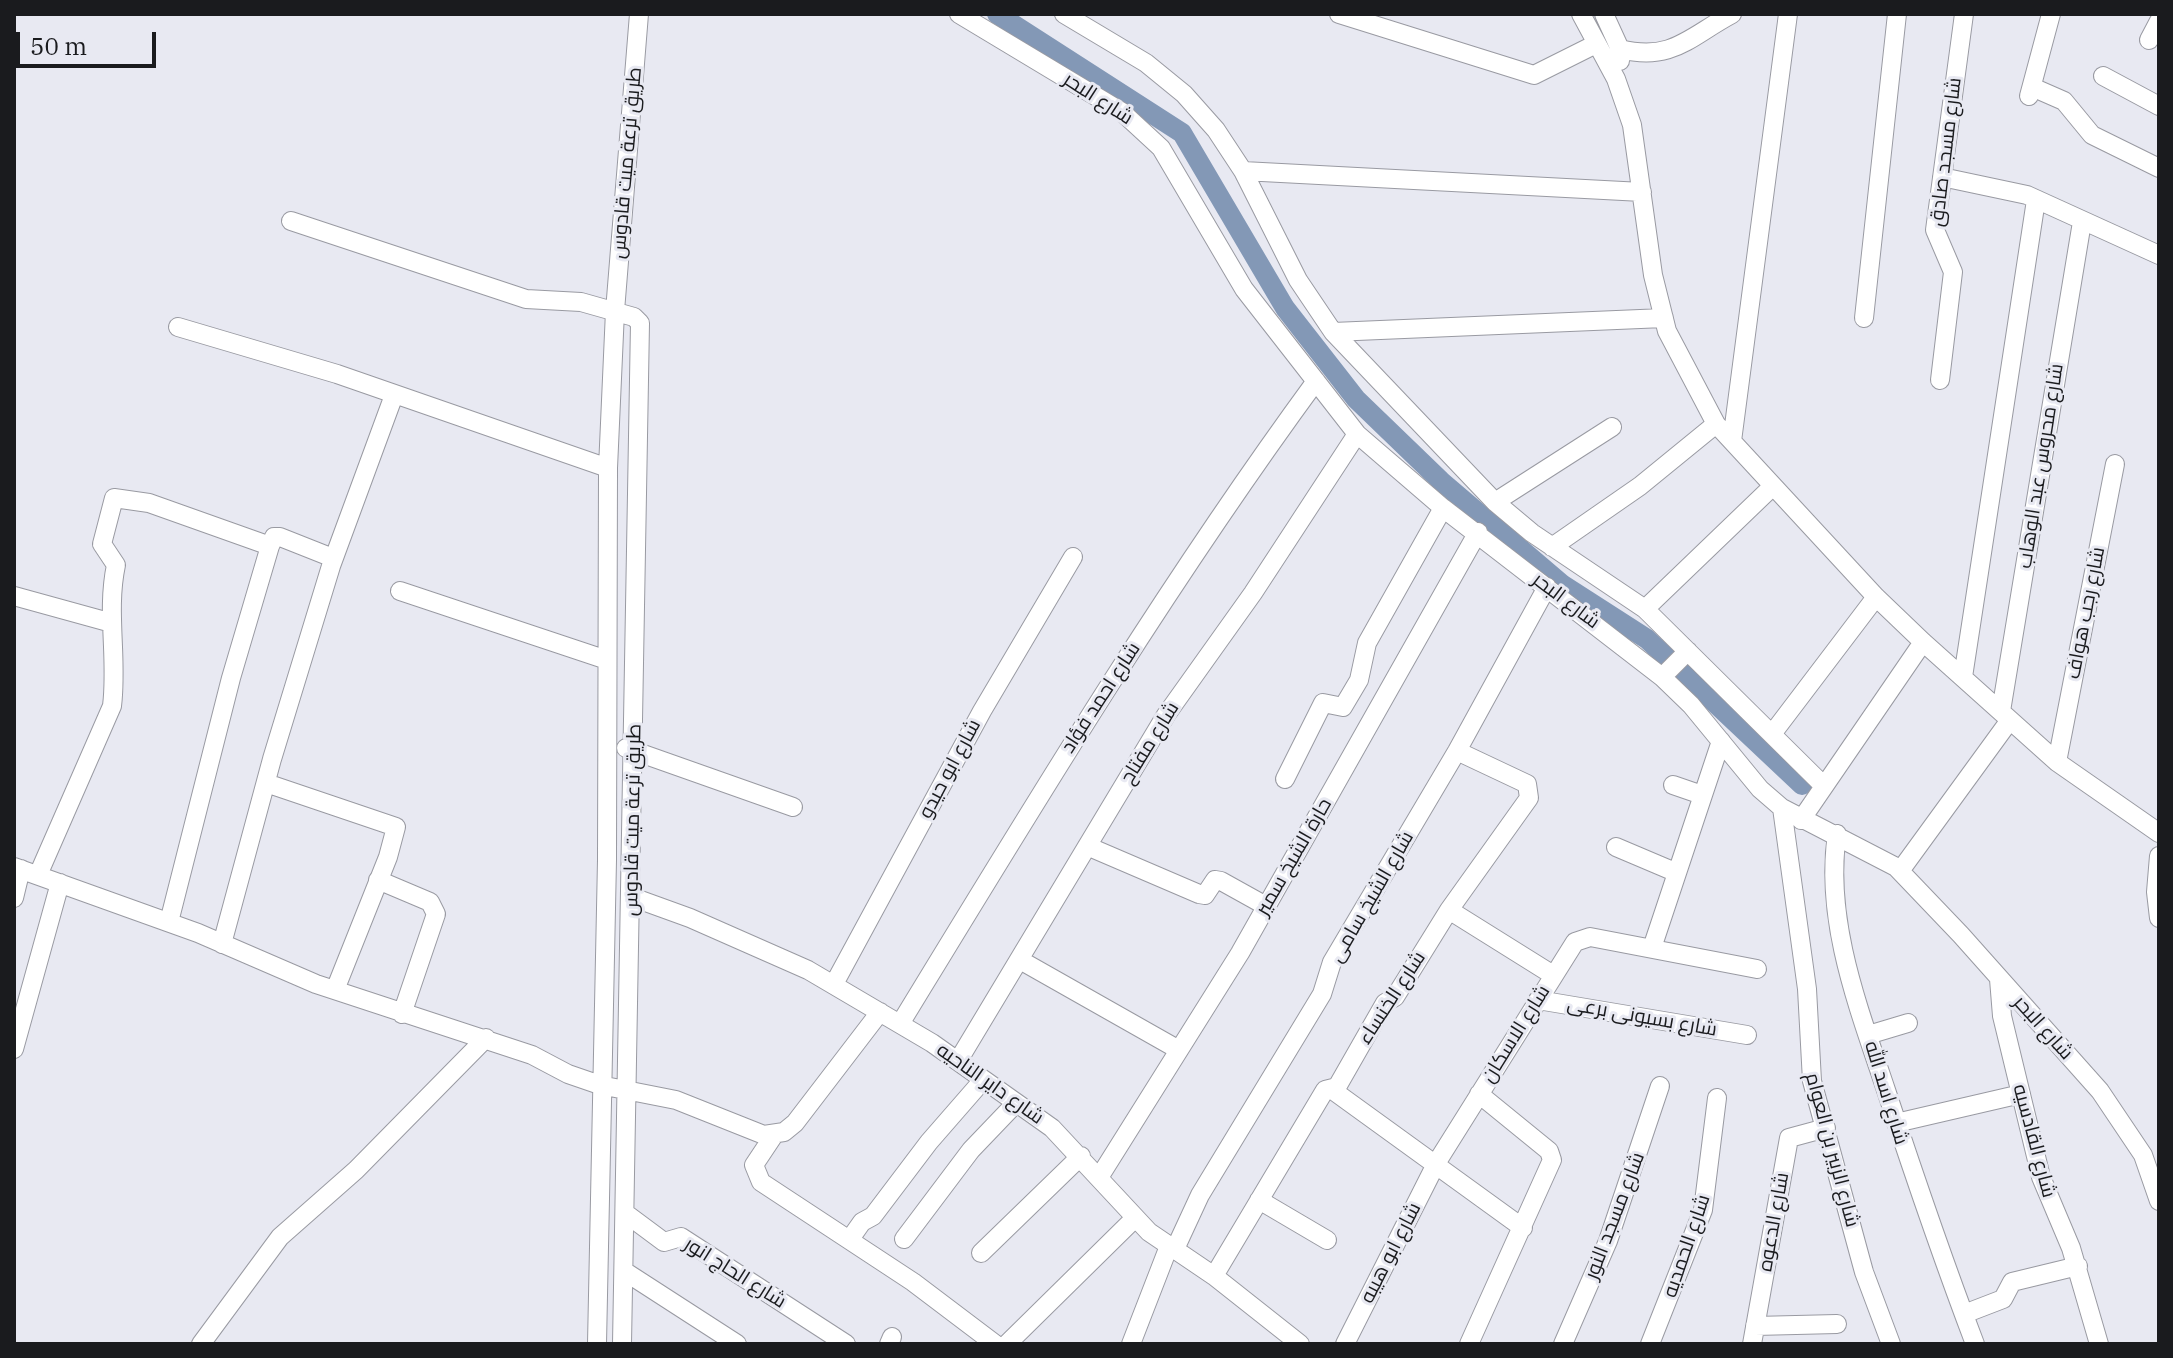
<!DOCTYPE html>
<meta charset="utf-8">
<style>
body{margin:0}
#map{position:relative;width:2173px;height:1358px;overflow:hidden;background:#e8e9f2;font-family:"IBM Plex Serif",serif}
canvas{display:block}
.frame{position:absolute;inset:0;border:16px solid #1a1b1e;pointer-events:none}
.scale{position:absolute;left:16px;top:32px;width:140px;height:36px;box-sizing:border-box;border:4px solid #1a1b1e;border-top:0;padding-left:10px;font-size:24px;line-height:28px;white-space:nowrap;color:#1a1b1e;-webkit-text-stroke:6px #e8e9f2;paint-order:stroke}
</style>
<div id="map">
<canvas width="2173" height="1358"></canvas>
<div class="frame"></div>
<div class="scale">50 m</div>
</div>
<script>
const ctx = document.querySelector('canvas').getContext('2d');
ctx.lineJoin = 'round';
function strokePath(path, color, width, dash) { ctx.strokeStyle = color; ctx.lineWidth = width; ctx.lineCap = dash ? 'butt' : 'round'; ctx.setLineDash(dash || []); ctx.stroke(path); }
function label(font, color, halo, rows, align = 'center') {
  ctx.font = font + ' "IBM Plex Serif",Cairo,serif'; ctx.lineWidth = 6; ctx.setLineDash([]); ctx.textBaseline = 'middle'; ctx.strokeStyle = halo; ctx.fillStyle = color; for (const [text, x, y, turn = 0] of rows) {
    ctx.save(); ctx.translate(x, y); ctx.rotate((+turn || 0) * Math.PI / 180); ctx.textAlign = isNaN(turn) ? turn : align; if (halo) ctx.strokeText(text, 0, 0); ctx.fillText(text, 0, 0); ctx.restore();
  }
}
strokePath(new Path2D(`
 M 997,14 L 1182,133 L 1285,308 L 1356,399 L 1441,481 L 1563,585 L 1647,639 L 1802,785`), '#8398b6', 20);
const minor = new Path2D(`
 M 959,14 L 1122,112 L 1161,148 L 1244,289 L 1357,434 L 1443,508 L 1662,677 L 1691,705 L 1760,789 L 1782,808 L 1896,867 L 1961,935 L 2100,1091 L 2143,1155 L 2159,1201
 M 1064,14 L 1146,63 L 1184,94 L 1216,130 L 1243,171 L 1298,280 L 1333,332 L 1495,502 L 1532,533 L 1645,609 L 1824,786
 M 1339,14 L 1534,75 L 1596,44
 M 1581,14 L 1616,79 L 1632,125 L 1653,275 L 1667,331 L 1716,424 L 1876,597 L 1923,642 L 2057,762 L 2159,833
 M 1604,14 L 1620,49 L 1620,61
 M 2149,40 L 2159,21
 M 1620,49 C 1672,62 1689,37 1732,14
 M 2103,76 L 2159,106
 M 2032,87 L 2064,101 L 2092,135 L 2159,168
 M 2029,96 L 2051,14
 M 1243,171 L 1642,192
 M 1942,177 L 2027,195 L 2159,255
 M 291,221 L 526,299 L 581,302 L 634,317 L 640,323 L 622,1344
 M 1864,318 L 1897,14
 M 178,327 L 337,374 L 608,468
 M 1333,332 L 1664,318
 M 1940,380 L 1953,272 L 1935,230 L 1964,14
 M 1732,441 L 1788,14
 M 1495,502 L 1612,427
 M 1552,547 L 1640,486 L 1716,424
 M 400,591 L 607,660
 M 14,596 L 112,623
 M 1645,609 L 1773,486
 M 1662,677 L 1688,651
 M 1963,677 L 2036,200
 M 2001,711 L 2082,222
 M 1772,734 L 1876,597
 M 626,748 L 793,807
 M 2057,762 L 2115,464
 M 1285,779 L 1323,703 L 1343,707 L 1359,680 L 1367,643 L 1443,508
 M 266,783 L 396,827 L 388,857 L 335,990
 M 1673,785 L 1702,795
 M 1782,808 L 1807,989 L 1812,1081 L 1864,1272 L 1891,1344
 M 1801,820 L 1923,642
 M 1837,834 C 1824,921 1859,1009 1886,1090 C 1914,1175 1943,1260 1975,1344
 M 1087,846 L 1199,894 L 1205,895 L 1215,880 L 1221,881 L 1266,906
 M 1616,847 L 1675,872
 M 2159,856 L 2156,892 L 2159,918
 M 14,867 L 198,933 L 316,984 L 532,1055 L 568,1074 L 600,1085 L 676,1100 L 764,1135 L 784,1132 L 795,1123 L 880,1012
 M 1900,871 L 2010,720
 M 38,875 L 112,706 C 118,658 106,612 116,565 L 102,544 L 114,498 L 149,503 L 270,546 L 274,537 L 280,537 L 333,558
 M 378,880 L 430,902 L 436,914 L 402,1014
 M 632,897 L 690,918 L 808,970 L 932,1043 L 1052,1128 L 1149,1232 L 1214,1276 L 1300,1344
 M 14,898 L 21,869
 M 1449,910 L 1553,975
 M 169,922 L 231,678 L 270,546
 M 222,944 L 272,759 L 331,566 L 394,395
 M 1652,948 L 1721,741
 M 1020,960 L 1179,1050
 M 1999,979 L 2002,1016 L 2041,1177 L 2071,1248 L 2099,1344
 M 834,984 L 982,711 L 1073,557
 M 1538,1000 L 1747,1035
 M 900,1024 C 1033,806 1165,587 1316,381
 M 1868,1035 L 1908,1023
 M 14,1049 L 60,883
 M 958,1061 L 1166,715 L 1253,593 L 1357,434
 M 1331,1089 L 1523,1228
 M 1896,1123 L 2021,1094
 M 774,1135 L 754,1165 L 761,1182 L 913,1282 L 995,1344
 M 1100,1176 L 1240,953 L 1478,532
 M 1259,1200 L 1327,1240
 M 625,1213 L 664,1242 L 681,1237 L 846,1344
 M 850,1239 L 862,1222 L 873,1216 L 929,1142 L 983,1080
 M 904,1239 L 971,1150 L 1016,1103
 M 1175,1249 L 1200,1195 L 1322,994 L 1332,962 L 1457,751 L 1547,587
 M 981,1253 L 1081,1156
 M 624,1271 L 737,1344
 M 1214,1276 L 1325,1090 L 1337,1087 L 1385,1003 L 1395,997 L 1449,910 L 1529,798 L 1527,784 L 1457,751
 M 1964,1314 L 2003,1299 L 2012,1282 L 2078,1266
 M 1755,1326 L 1837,1324
 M 201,1344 L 280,1237 L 356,1170 L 486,1038
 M 597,1344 L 607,860 L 608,468 L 615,311 L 639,14
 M 889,1344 L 892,1337
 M 1007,1344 L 1135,1218
 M 1131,1344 L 1169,1246
 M 1345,1344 L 1437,1162 L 1575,942 L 1590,937 L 1757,969
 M 1469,1344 L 1552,1160 L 1549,1151 L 1479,1094
 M 1563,1344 L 1608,1241 L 1660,1086
 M 1650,1344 L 1703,1210 L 1717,1098
 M 1752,1344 L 1789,1138 L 1826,1128`);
strokePath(minor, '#999aa2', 20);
strokePath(minor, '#fff', 18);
label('20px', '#1a1b1e', '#e8e9f2', [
 ["شارع البحر",1098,99,33],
 ["شارع مسجد صادق",1946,152,-83],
 ["طريق ترعة ميت قادوس",627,163,-85],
 ["شارع محروس عبد الوهاب",2041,466,-81],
 ["شارع البحر",1566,601,37],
 ["شارع رجب هواف",2086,613,-79],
 ["شارع احمد فؤاد",1101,698,-57],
 ["شارع مفتاح",1150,743,-58],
 ["شارع ابو حيدو",950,769,-62],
 ["طريق ترعة ميت قادوس",633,820,-89],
 ["حارة الشيخ سمير",1294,857,-60],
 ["شارع الشيخ سامى",1372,897,-60],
 ["شارع الخنساء",1392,998,-57],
 ["شارع بسيونى برعى",1642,1017,10],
 ["شارع البحر",2043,1028,48],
 ["شارع الاسكان",1516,1034,-58],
 ["شارع داير الناحيه",990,1084,35],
 ["شارع اسد الله",1886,1093,73],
 ["شارع القادسيه",2034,1141,75],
 ["شارع الزبير بن العوام",1832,1150,75],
 ["شارع مسجد النور",1615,1216,-69],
 ["شارع الدعوه",1774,1222,-80],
 ["شارع الحمديه",1687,1246,-71],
 ["شارع ابو هيبه",1391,1253,-63],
 ["شارع الحاج انور",735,1273,32]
]);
</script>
